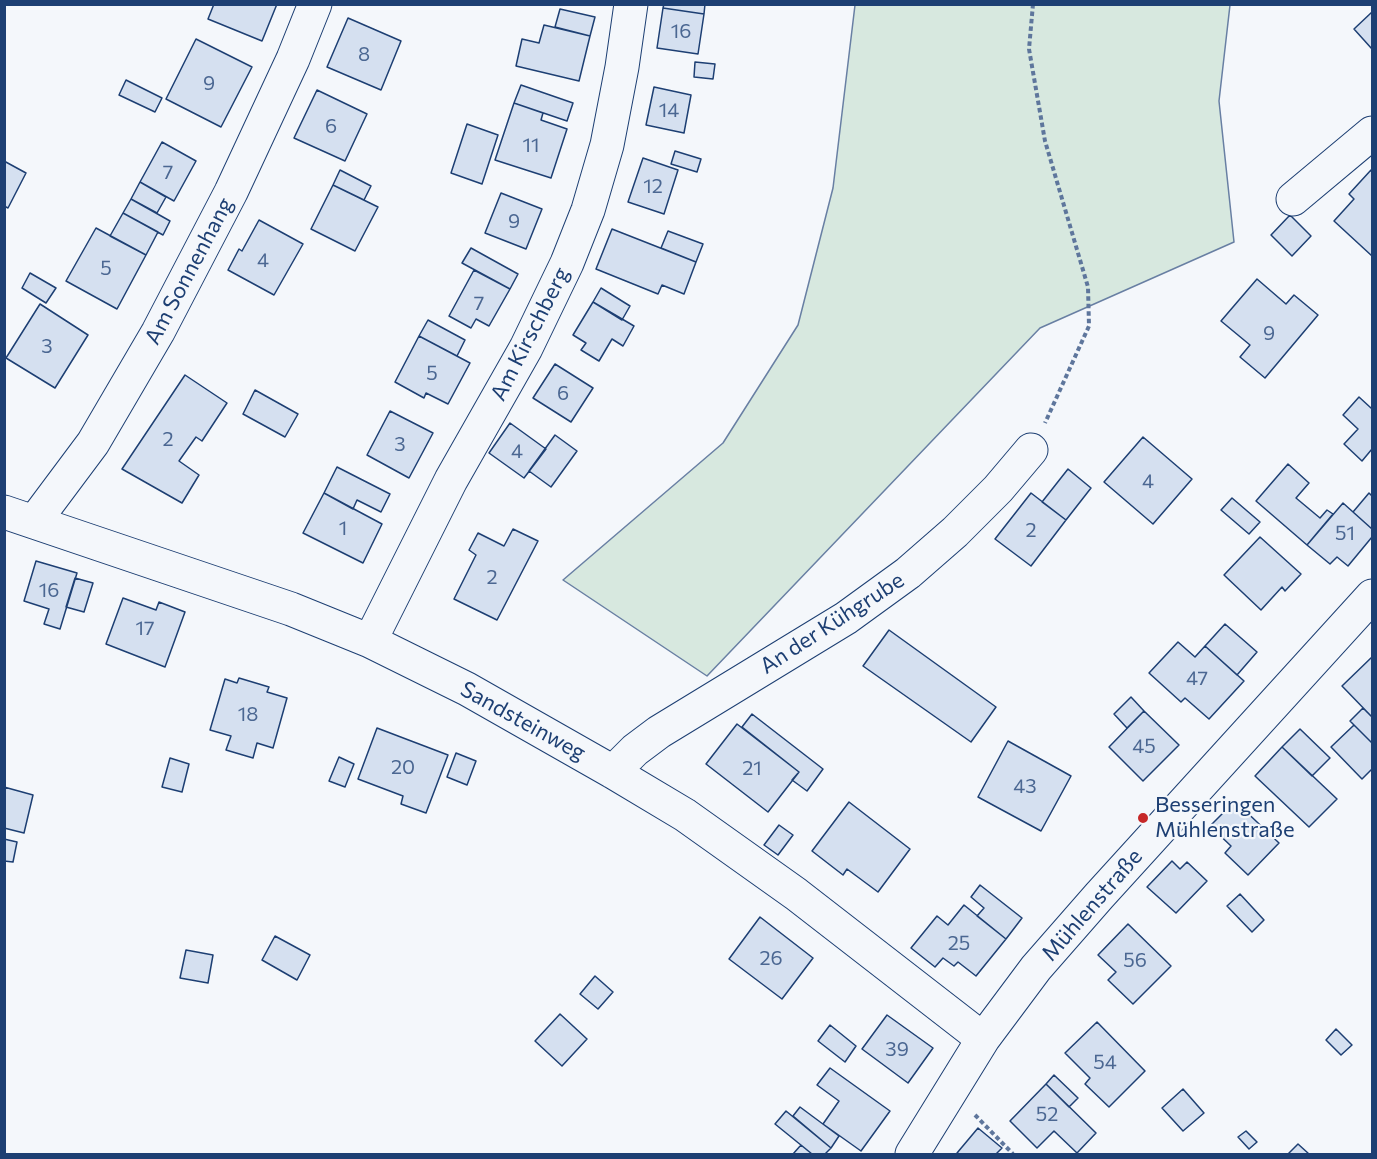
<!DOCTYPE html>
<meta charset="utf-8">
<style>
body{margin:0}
#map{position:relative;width:1377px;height:1159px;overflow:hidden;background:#f4f7fb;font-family:Commissioner,sans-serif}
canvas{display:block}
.frame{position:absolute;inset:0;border:6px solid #1d3f73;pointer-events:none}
</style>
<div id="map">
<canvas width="1377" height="1159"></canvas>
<div class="frame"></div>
</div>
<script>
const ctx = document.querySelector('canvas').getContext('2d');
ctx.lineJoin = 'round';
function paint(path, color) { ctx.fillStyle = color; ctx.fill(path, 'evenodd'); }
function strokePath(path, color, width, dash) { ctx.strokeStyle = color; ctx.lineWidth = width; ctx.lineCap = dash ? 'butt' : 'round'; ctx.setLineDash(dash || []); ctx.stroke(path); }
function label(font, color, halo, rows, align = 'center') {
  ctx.font = font + ' Commissioner,sans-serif'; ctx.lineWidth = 4.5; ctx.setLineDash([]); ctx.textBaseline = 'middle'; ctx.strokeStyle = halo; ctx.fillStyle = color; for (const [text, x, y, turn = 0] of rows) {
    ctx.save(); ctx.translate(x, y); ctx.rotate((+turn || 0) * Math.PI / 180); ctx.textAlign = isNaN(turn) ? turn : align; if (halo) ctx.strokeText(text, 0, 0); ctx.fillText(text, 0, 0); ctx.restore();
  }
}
const green = new Path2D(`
 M 855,5 L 1230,5 L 1219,101 L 1234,242 L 1040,328 L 707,676 L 563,580 L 723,443 L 798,325 L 833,188 Z`);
paint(green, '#d7e8df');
strokePath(green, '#687fa3', 1.5);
const building = new Path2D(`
 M 214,4 L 277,4 L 262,41 L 208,19 Z
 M 664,4 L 705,4 L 704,14 L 663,8 Z
 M 663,8 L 704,14 L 698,54 L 657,48 Z
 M 560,9 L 595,17 L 590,36 L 555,27 Z
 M 1372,12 L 1372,49 L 1354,29 Z
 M 348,18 L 401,41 L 381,90 L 327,67 Z
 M 544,25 L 590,36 L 579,81 L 516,66 L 522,39 L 539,43 Z
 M 196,39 L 252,67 L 221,127 L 166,99 Z
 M 695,62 L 715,64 L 713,79 L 694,77 Z
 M 126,80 L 162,98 L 155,112 L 119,95 Z
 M 521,85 L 573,103 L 567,121 L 514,103 Z
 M 654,87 L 691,95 L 684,133 L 646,125 Z
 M 317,90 L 367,114 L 345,161 L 294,138 Z
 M 514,103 L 543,113 L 541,120 L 567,129 L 551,178 L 495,160 Z
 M 467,124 L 498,135 L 482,184 L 451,173 Z
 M 162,142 L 196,161 L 174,201 L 140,182 Z
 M 675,151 L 701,159 L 697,172 L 671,164 Z
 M 643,158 L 678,170 L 664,214 L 628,202 Z
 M 4,161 L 26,173 L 8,208 L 4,206 Z
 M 340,170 L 371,186 L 364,200 L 333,185 Z
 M 1371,170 L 1372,172 L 1372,256 L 1334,221 L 1354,199 L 1349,194 Z
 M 140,182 L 166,197 L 157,213 L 131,199 Z
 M 333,185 L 378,207 L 355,251 L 311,229 Z
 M 501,193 L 542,209 L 526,249 L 485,233 Z
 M 131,199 L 170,221 L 163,235 L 123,213 Z
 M 123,213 L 158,232 L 146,255 L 110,236 Z
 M 1290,215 L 1311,236 L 1292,256 L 1271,235 Z
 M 259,220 L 303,244 L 274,295 L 228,270 L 239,249 L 242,251 Z
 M 96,228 L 146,255 L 117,309 L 66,281 Z
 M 612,229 L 696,262 L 684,294 L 662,285 L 658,294 L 596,269 Z
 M 668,231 L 703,244 L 696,262 L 661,248 Z
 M 471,248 L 518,274 L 510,289 L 462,263 Z
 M 474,270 L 510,289 L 489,326 L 476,319 L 471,328 L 449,316 Z
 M 30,273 L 56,288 L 46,303 L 22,288 Z
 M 1257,279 L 1286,304 L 1294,295 L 1318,315 L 1265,378 L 1240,357 L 1250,345 L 1221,321 Z
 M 601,288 L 630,306 L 622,320 L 593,302 Z
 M 593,302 L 634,326 L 623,346 L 612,339 L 599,361 L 581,350 L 586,343 L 573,335 Z
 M 40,304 L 88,335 L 55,388 L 6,358 Z
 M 428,320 L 465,340 L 457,356 L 419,336 Z
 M 419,336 L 470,363 L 448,404 L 426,393 L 424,398 L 395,382 Z
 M 555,364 L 593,388 L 571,422 L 533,398 Z
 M 185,375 L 227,403 L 202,441 L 196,437 L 179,461 L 199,475 L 182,503 L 122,469 Z
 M 255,390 L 298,414 L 285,437 L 243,414 Z
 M 1359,397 L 1371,408 L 1372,407 L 1372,449 L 1362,461 L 1344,444 L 1358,429 L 1343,415 Z
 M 390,411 L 433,433 L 409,478 L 367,455 Z
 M 510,423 L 546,449 L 524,478 L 489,453 Z
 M 555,435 L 577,451 L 551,487 L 529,471 Z
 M 1143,437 L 1192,479 L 1153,524 L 1104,482 Z
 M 1288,464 L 1309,483 L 1296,498 L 1320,518 L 1327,510 L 1333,514 L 1307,545 L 1256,501 Z
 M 337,467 L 390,494 L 381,512 L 357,500 L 353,509 L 324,493 Z
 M 1068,469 L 1091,488 L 1066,520 L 1042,502 Z
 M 324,493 L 382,524 L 363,563 L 303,533 Z
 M 1031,493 L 1066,520 L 1031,566 L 995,539 Z
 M 1369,493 L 1372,496 L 1372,529 L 1353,512 Z
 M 1232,498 L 1260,522 L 1249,534 L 1221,510 Z
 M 1343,503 L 1372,529 L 1372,537 L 1348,566 L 1337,557 L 1330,564 L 1307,545 Z
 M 513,529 L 538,541 L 497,620 L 454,599 L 476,555 L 469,550 L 478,533 L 504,546 Z
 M 1260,537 L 1301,574 L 1285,591 L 1282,587 L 1261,610 L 1224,575 Z
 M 36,561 L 77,573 L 60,629 L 44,624 L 49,609 L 24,601 Z
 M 75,578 L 93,583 L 84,612 L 66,607 Z
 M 123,598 L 156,610 L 159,602 L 185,612 L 165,667 L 106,644 Z
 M 1225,624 L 1257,652 L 1237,675 L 1205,646 Z
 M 889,630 L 996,707 L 971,742 L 863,666 Z
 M 1178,642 L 1195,657 L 1205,646 L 1244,681 L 1209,719 L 1185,698 L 1181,702 L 1149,673 Z
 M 1372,657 L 1372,717 L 1342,686 Z
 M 239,678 L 269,687 L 267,692 L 287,698 L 273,748 L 257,743 L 253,758 L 226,750 L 231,736 L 210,730 L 225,679 L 237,683 Z
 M 1131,697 L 1144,711 L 1127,728 L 1114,714 Z
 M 1363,708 L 1372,717 L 1372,743 L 1350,721 Z
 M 1144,711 L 1179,745 L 1143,781 L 1109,747 Z
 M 752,714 L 823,769 L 807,791 L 792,780 L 799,772 L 742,727 Z
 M 737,724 L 799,772 L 768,812 L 706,764 Z
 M 1354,725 L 1372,743 L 1372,769 L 1362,779 L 1331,747 Z
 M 377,728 L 448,755 L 426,813 L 401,804 L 403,796 L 358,779 Z
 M 1300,729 L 1330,758 L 1312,776 L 1282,747 Z
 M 1008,741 L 1071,776 L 1041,831 L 978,797 Z
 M 1282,747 L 1337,799 L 1309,827 L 1255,776 Z
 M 456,753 L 476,761 L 467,785 L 447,777 Z
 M 339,757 L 354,764 L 345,787 L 329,781 Z
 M 170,758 L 189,764 L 182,792 L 162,787 Z
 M 4,787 L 33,795 L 24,833 L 4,828 Z
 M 1235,801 L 1279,843 L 1248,875 L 1225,853 L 1231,846 L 1210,826 Z
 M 849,802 L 910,849 L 878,892 L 847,869 L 843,875 L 812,851 Z
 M 779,825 L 793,835 L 778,855 L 764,845 Z
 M 4,839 L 17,842 L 13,862 L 4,861 Z
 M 1172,861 L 1180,869 L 1187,862 L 1207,881 L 1176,913 L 1147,887 Z
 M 980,885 L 1022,918 L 1006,939 L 977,916 L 984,908 L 971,897 Z
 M 1240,894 L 1264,920 L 1252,932 L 1227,906 Z
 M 964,905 L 1006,939 L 976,976 L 958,962 L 954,966 L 943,958 L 935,967 L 911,948 L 937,916 L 948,925 Z
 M 760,917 L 813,958 L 782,999 L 729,959 Z
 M 1128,924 L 1171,966 L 1133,1004 L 1108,980 L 1116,972 L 1098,955 Z
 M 275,936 L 310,955 L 297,980 L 262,960 Z
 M 186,950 L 213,955 L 208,983 L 180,978 Z
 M 595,976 L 613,992 L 598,1009 L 580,994 Z
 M 560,1014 L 587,1039 L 562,1066 L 535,1041 Z
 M 887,1015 L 933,1048 L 908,1083 L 862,1049 Z
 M 1097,1022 L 1145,1071 L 1109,1107 L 1085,1084 L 1090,1078 L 1065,1053 Z
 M 830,1025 L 856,1046 L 845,1062 L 818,1041 Z
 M 1336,1029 L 1352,1045 L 1341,1055 L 1326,1040 Z
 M 830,1068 L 890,1111 L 861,1151 L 823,1124 L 839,1101 L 817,1085 Z
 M 1054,1075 L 1078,1098 L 1069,1107 L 1046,1084 Z
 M 1046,1084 L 1096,1133 L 1077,1153 L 1054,1131 L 1037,1148 L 1010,1121 Z
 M 1183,1089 L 1204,1113 L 1183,1131 L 1162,1108 Z
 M 800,1107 L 839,1136 L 831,1148 L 793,1116 Z
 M 786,1111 L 831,1148 L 825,1154 L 812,1154 L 775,1124 Z
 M 978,1128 L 1002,1148 L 996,1154 L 959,1154 L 957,1153 Z
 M 1246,1131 L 1257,1142 L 1249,1149 L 1238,1137 Z
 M 1298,1144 L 1309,1154 L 1288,1154 Z
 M 801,1145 L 812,1154 L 793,1154 Z`);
paint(building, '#d5e0f0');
strokePath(building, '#1d3f73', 1.5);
const minor = new Path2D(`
 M 1293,199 L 1372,133
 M 4,512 L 291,609 L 370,641 L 467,689 L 613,772 L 685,815 L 796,894 L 983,1039
 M 34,522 L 93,443 L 158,332 L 231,192 L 293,59 L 315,4
 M 370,641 L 451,480 L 526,348 L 567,263 L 588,210 L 607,145 L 622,67 L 631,4
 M 613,772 L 635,750 L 659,732 L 846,618 L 908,573 L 955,532 L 998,489 L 1031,450
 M 912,1154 L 983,1039 L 1036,968 L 1099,896 L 1372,596`);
strokePath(minor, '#1d3f73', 35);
strokePath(new Path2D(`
 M 1033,4 L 1029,49 L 1045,141 L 1088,287 L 1089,326 L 1045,423
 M 975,1115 L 1013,1154`), '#5e769c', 4, [4.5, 3]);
strokePath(minor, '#f4f7fb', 33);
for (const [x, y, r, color] of [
 [1143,818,6,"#c62828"]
]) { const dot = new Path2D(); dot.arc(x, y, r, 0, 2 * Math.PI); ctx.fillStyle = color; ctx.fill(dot); strokePath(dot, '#f4f7fb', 2); }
label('20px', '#4b6792', null, [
 ["16",681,31],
 ["8",364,54],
 ["9",209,83],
 ["14",669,110],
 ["6",331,126],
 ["11",531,145],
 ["7",168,172],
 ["12",653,186],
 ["9",514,221],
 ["4",263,260],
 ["5",106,268],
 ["7",479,303],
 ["9",1269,333],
 ["3",47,346],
 ["5",432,373],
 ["6",563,393],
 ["2",168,439],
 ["3",400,444],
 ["4",517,451],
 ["4",1148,481],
 ["1",343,528],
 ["2",1031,530],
 ["51",1345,533],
 ["2",492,577],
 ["16",49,590],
 ["17",145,628],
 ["47",1197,678],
 ["18",248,714],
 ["45",1144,746],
 ["20",403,767],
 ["21",752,768],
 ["43",1025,786],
 ["25",959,943],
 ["26",771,958],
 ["56",1135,960],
 ["39",897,1049],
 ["54",1105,1062],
 ["52",1047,1114]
]);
label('22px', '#1d3f73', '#f4f7fb', [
 ["Am Sonnenhang",189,271,-62],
 ["Am Kirschberg",530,334,-63],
 ["An der Kühgrube",832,623,-33],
 ["Sandsteinweg",523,721,29],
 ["Mühlenstraße",1092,905,-49]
]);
label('22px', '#1d3f73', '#f4f7fb', [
 ["Besseringen",1155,805],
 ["Mühlenstraße",1155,830]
], 'left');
</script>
